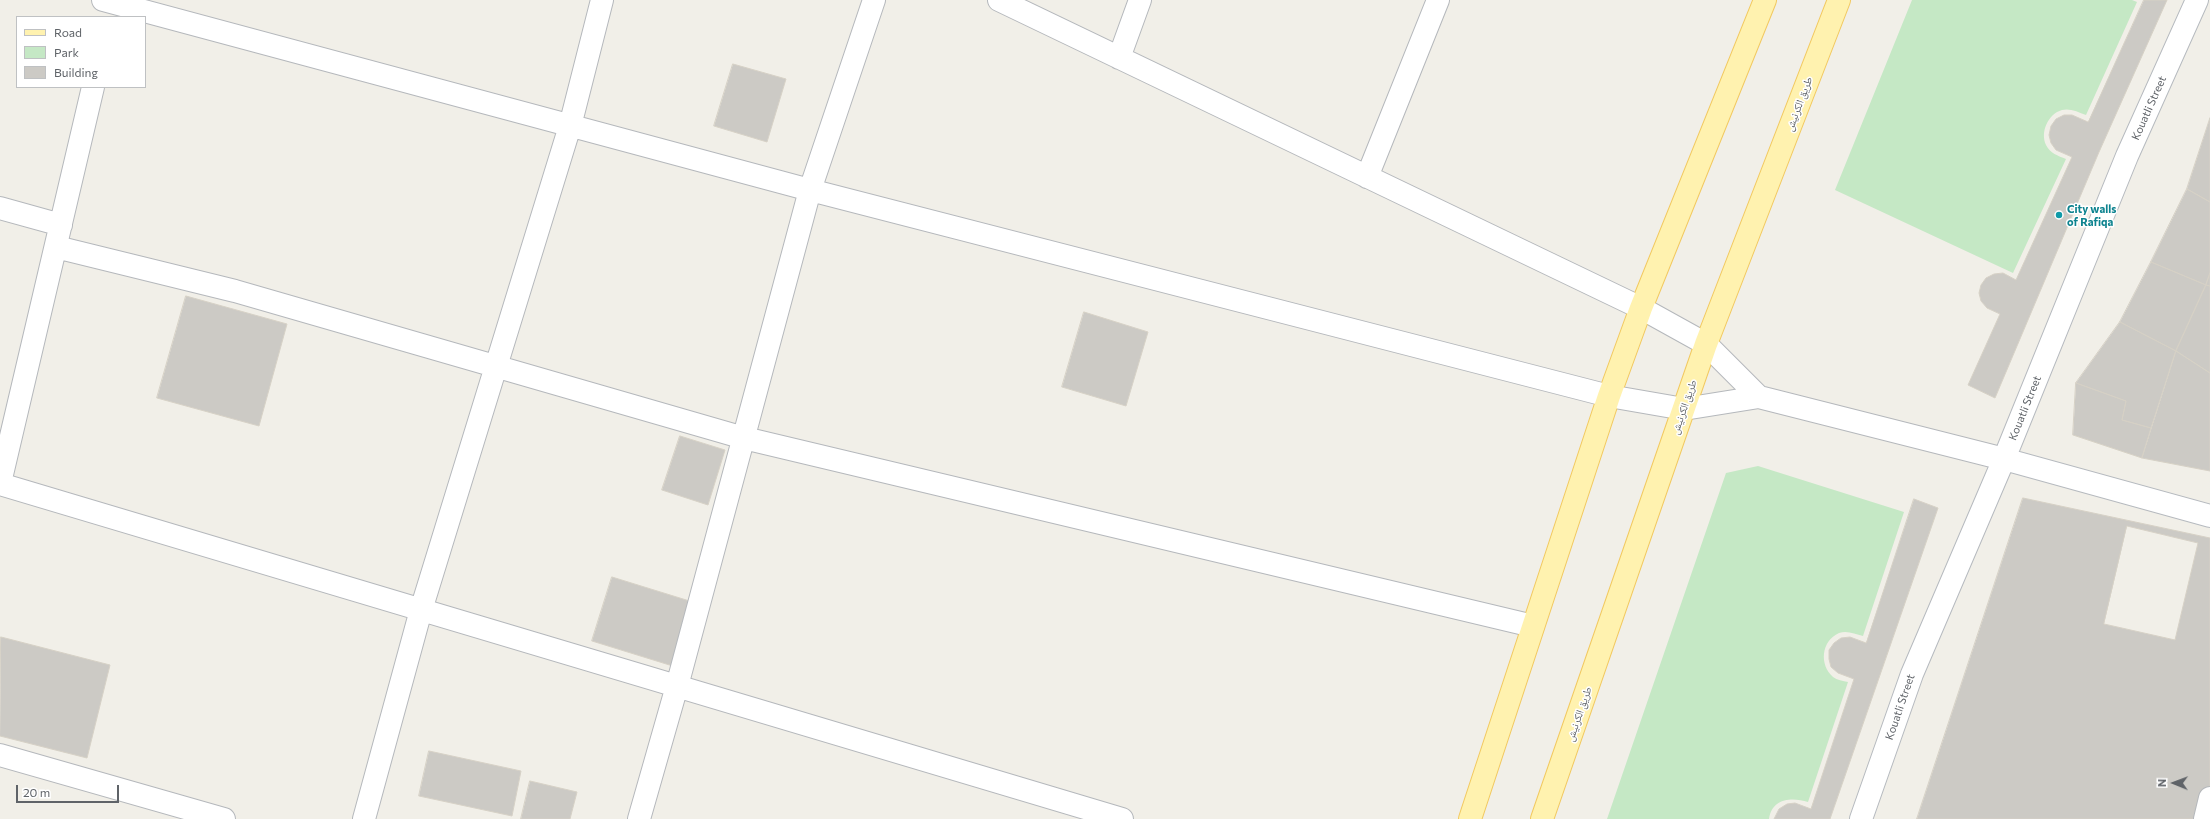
<!DOCTYPE html>
<meta charset="utf-8">
<style>
body{margin:0}
#map{position:relative;width:2210px;height:819px;overflow:hidden;background:#f1efe8;font-family:Commissioner,sans-serif}
canvas{display:block}
.legend{position:absolute;left:16px;top:16px;width:130px;height:72px;box-sizing:border-box;background:#fff;border:1px solid #bfc1c3;margin:0;padding:5px 7px;list-style:none;font-size:12px;color:#5f6368}
.legend li{display:flex;align-items:center;gap:8px;height:20px}
.legend b{width:20px;border:1px solid #bfc1c3}
.north{position:absolute;left:2154px;top:763px;width:40px;height:40px;-webkit-text-stroke:3px #fff;paint-order:stroke;rotate:271deg;font-size:11px;font-weight:700;line-height:16px;text-align:center;color:#5f6368}
.north::after{content:'';display:block;margin:auto;width:14px;height:18px;background:#5f6368;clip-path:polygon(50% 0,100% 100%,50% 72%,0 100%)}
.scale{position:absolute;left:16px;top:785px;width:103px;height:18px;box-sizing:border-box;border:2px solid #5f6368;border-top:0;padding-left:5px;font-size:12px;line-height:14px;white-space:nowrap;color:#5f6368;-webkit-text-stroke:3px #fff;paint-order:stroke}
</style>
<div id="map">
<canvas width="2210" height="819"></canvas>
<ul class="legend">
<li><b style="height:5px;background:#fff2af"></b>Road</li>
<li><b style="height:11px;background:#c5e8c5"></b>Park</li>
<li><b style="height:11px;background:#cccac5"></b>Building</li>
</ul>
<div class="north">N</div>
<div class="scale">20 m</div>
</div>
<script>
const ctx = document.querySelector('canvas').getContext('2d');
ctx.lineJoin = 'round';
function paint(path, color) { ctx.fillStyle = color; ctx.fill(path, 'evenodd'); }
function strokePath(path, color, width, dash) { ctx.strokeStyle = color; ctx.lineWidth = width; ctx.lineCap = dash ? 'butt' : 'round'; ctx.setLineDash(dash || []); ctx.stroke(path); }
function label(font, color, halo, rows, align = 'center') {
  ctx.font = font + ' Commissioner,"Noto Naskh Arabic",sans-serif'; ctx.lineWidth = 3; ctx.setLineDash([]); ctx.textBaseline = 'middle'; ctx.strokeStyle = halo; ctx.fillStyle = color; for (const [text, x, y, turn = 0] of rows) {
    ctx.save(); ctx.translate(x, y); ctx.rotate((+turn || 0) * Math.PI / 180); ctx.textAlign = isNaN(turn) ? turn : align; if (halo) ctx.strokeText(text, 0, 0); ctx.fillText(text, 0, 0); ctx.restore();
  }
}
paint(new Path2D(`
 M 1912,0 L 2132,0 L 2137,2 L 2086,115 C 2078,112 2070,108 2062,110 C 2048,114 2040,132 2046,145 C 2050,153 2058,156 2066,159 L 2013,273 L 1835,190 Z
 M 1758,466 L 1904,512 L 1863,636 C 1855,634 1847,630 1839,633 C 1821,641 1819,665 1833,677 C 1837,680 1843,681 1848,682 L 1808,802 C 1792,797 1772,798 1769,819 L 1607,819 L 1726,473 Z`), '#c5e8c5');
const building = new Path2D(`
 M 2144,0 L 2167,0 L 2099,152 L 1995,398 L 1968,385 L 2000,314 L 1987,308 L 1981,301 L 1979,293 L 1981,285 L 1986,278 L 1994,274 L 2003,273 L 2016,280 L 2072,157 L 2056,150 L 2051,143 L 2049,135 L 2051,126 L 2056,119 L 2064,115 L 2072,115 L 2088,122 Z
 M 733,64 L 786,79 L 767,142 L 714,126 Z
 M 2210,118 L 2210,202 L 2187,189 Z
 M 2187,189 L 2210,202 L 2210,273 L 2206,285 L 2151,262 Z
 M 2151,262 L 2206,285 L 2176,351 L 2120,322 Z
 M 2210,273 L 2210,286 L 2206,285 Z
 M 2206,285 L 2210,286 L 2210,373 L 2176,351 Z
 M 186,296 L 287,324 L 259,426 L 157,398 Z
 M 1084,312 L 1148,332 L 1126,406 L 1062,387 Z
 M 2120,322 L 2176,351 L 2151,428 L 2122,420 L 2126,401 L 2076,383 Z
 M 2176,351 L 2210,373 L 2210,471 L 2142,458 Z
 M 2076,383 L 2126,401 L 2122,420 L 2151,428 L 2142,458 L 2073,435 Z
 M 680,436 L 725,450 L 708,505 L 662,490 Z
 M 2023,498 L 2210,538 L 2210,793 L 2203,819 L 1917,819 Z
 M 1914,499 L 1938,508 L 1830,819 L 1774,819 L 1779,809 L 1787,804 L 1795,803 L 1811,809 L 1854,679 L 1838,673 L 1831,667 L 1829,659 L 1829,650 L 1834,643 L 1841,638 L 1850,637 L 1866,643 Z
 M 2127,526 L 2198,543 L 2175,640 L 2104,624 Z
 M 612,577 L 696,603 L 676,667 L 592,641 Z
 M 1,637 L 110,665 L 87,758 L 0,736 Z
 M 429,751 L 521,771 L 512,816 L 419,796 Z
 M 530,781 L 577,792 L 570,819 L 521,819 Z`);
paint(building, '#cccac5');
strokePath(building, '#d6d1c6', 1);
const street = new Path2D(`
 M 103,0 L 810,190 L 1609,396 L 1684,409 L 1759,397
 M 999,0 L 1641,308 L 1706,344 L 1759,397 L 2004,459
 M 1119,58 L 1140,0
 M 1367,177 L 1438,0
 M 0,208 L 61,225
 M 56,247 L 235,291 L 744,438 L 1533,626
 M 0,483 L 93,87
 M 0,484 L 1122,819
 M 0,755 L 224,819
 M 364,819 L 421,610 L 570,126 L 602,0
 M 639,819 L 677,686 L 810,190 L 874,0
 M 2205,819 L 2210,798`);
const secondary = new Path2D(`
 M 2004,459 L 2210,516
 M 1861,819 L 1912,674 L 2004,459 L 2127,156 L 2197,0`);
const primary = new Path2D(`
 M 1470,819 L 1609,396 L 1641,308 L 1765,0
 M 1542,819 L 1706,344 L 1839,0`);
strokePath(street, '#b5b8bc', 24);
strokePath(secondary, '#b6babf', 24);
strokePath(primary, '#f2c960', 24);
strokePath(street, '#fff', 22);
strokePath(secondary, '#fff', 22);
strokePath(primary, '#fff2af', 22);
for (const [x, y, r, color] of [
 [2059,215,4,"#0f9aa8"]
]) { const dot = new Path2D(); dot.arc(x, y, r, 0, 2 * Math.PI); ctx.fillStyle = color; ctx.fill(dot); strokePath(dot, '#fff', 1.5); }
label('11px', '#5f6368', '#fff', [
 ["طريق الكرنيش",1799,104,-69],
 ["Kouatli Street",2149,108,-66],
 ["طريق الكرنيش",1684,407,-71],
 ["Kouatli Street",2025,408,-68],
 ["Kouatli Street",1900,707,-71],
 ["طريق الكرنيش",1579,714,-71]
]);
label('bold 11px', '#0d838f', '#fff', [
 ["City walls",2067,209],
 ["of Rafiqa",2067,222]
], 'left');
</script>
